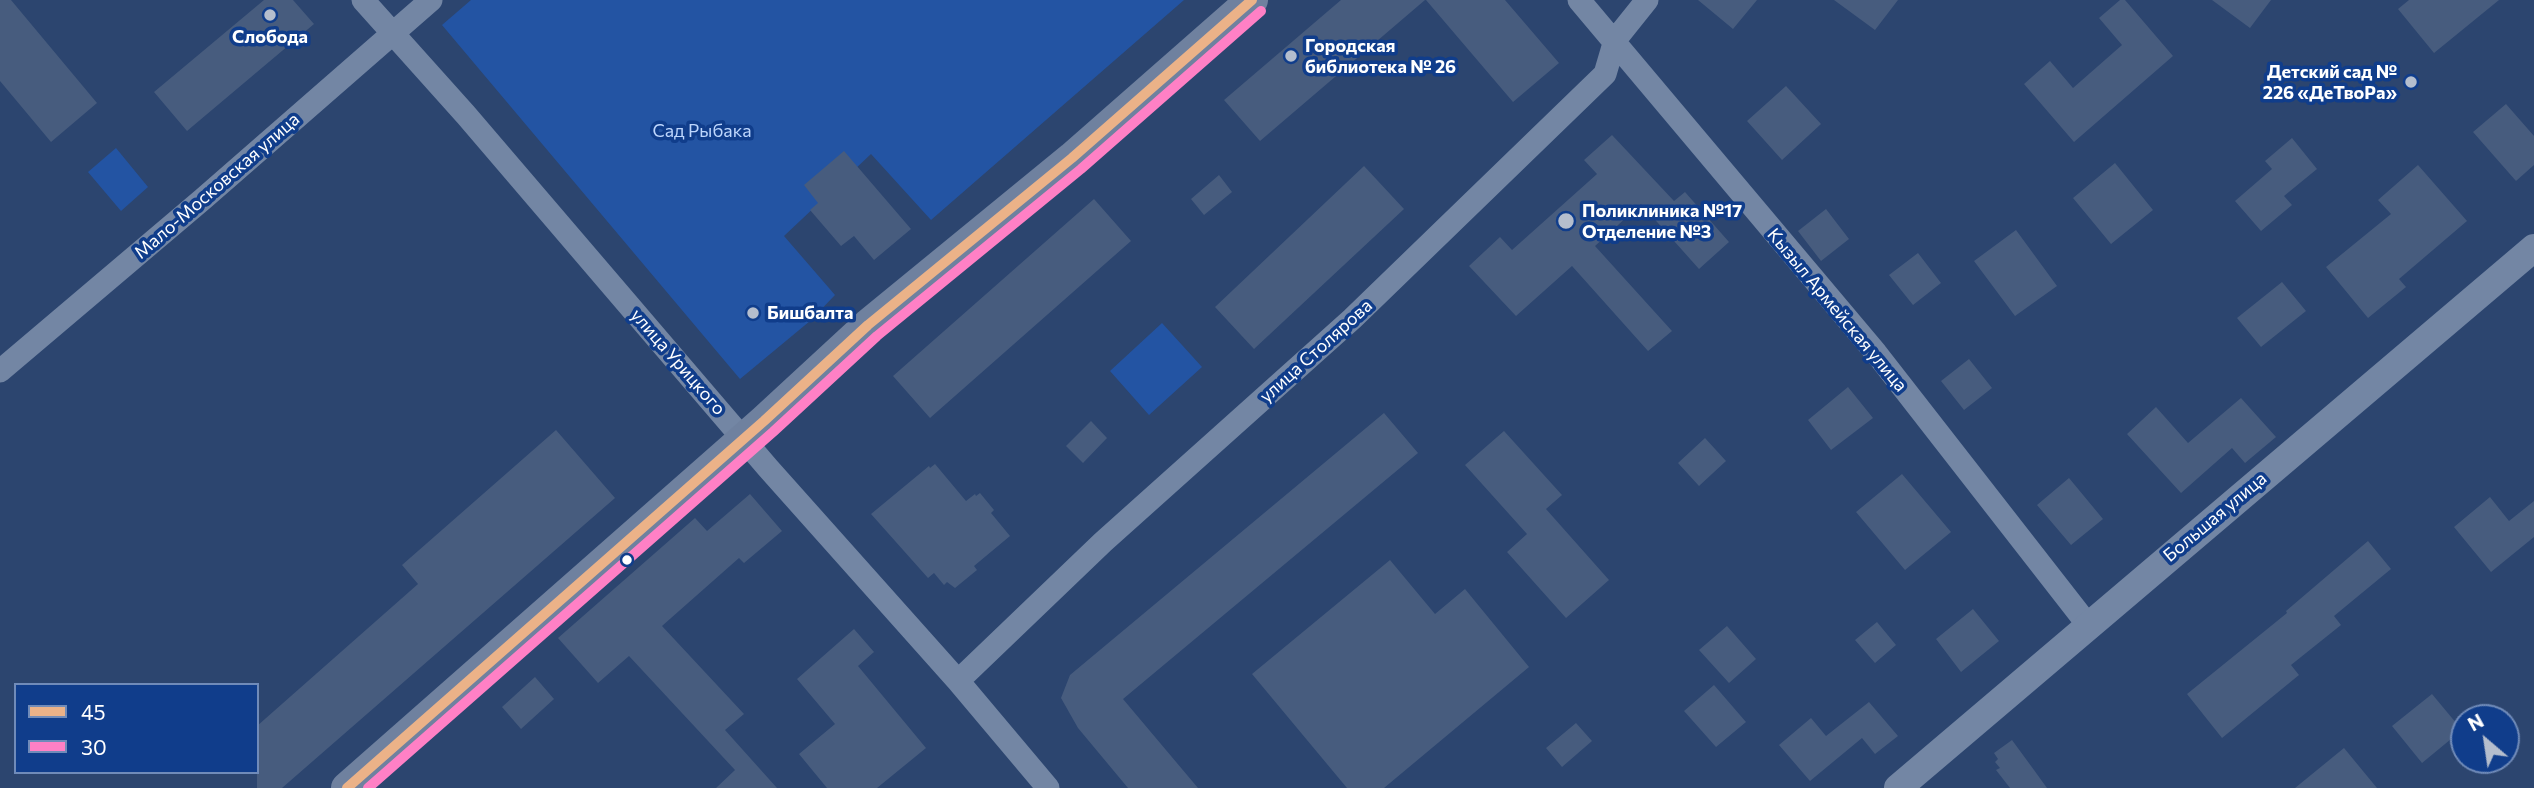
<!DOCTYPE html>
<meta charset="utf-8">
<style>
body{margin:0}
#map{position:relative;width:2534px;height:788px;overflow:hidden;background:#2c456f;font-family:Commissioner,sans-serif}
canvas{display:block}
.legend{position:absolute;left:14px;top:683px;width:245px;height:91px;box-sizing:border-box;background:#103d8b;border:2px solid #708bb9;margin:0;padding:9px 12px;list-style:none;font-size:21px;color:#fff}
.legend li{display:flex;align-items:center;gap:14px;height:35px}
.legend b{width:35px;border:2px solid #708bb9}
.north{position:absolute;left:2450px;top:704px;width:70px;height:70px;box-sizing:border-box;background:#103d8b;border:2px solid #708bb9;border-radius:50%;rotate:331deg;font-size:19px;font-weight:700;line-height:28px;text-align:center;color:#fff}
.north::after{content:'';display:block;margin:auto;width:24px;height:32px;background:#b5becd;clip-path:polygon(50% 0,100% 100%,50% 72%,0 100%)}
</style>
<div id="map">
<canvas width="2534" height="788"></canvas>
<ul class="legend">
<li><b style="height:9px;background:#ebb288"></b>45</li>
<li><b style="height:9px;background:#ff80c5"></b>30</li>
</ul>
<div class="north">N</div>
</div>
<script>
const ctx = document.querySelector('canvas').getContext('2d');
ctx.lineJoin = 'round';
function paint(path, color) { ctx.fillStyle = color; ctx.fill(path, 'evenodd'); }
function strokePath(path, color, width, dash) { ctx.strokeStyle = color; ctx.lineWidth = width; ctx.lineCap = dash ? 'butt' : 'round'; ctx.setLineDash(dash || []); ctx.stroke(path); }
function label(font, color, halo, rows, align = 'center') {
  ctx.font = font + ' Commissioner,sans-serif'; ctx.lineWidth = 7; ctx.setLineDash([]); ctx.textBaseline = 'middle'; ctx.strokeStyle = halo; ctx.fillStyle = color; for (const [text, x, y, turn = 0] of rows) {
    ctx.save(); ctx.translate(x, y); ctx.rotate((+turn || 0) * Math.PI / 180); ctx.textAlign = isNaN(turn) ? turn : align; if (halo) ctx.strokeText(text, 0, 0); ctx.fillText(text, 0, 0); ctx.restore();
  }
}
paint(new Path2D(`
 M 471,0 L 1184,0 L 931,220 L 871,154 L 784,236 L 835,295 L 810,321 L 740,379 L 442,25 Z
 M 116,148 L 148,187 L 121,211 L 88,172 Z
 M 1162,323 L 1202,367 L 1149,415 L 1110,371 Z`), '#2354a3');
paint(new Path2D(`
 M 0,0 L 11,0 L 97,103 L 51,142 L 0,81 Z
 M 264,0 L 293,0 L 314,24 L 187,131 L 154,92 Z
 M 1341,0 L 1425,0 L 1260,141 L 1224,100 Z
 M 1426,0 L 1505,0 L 1559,63 L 1513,102 Z
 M 1698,0 L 1757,0 L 1733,29 Z
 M 1834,0 L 1898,0 L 1875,30 Z
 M 2120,0 L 2125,0 L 2173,56 L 2074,142 L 2024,84 L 2050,61 L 2073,88 L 2122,45 L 2099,18 Z
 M 2212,0 L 2271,0 L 2250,28 Z
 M 2409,0 L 2499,0 L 2434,53 L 2398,9 Z
 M 1786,86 L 1821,124 L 1782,160 L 1747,121 Z
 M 2506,104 L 2534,136 L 2534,165 L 2516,181 L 2473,132 Z
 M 1612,135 L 1674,201 L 1685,192 L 1729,242 L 1699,269 L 1641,204 L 1595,246 L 1672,331 L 1648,351 L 1572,266 L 1516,316 L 1469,266 L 1500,237 L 1512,250 L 1597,174 L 1584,160 Z
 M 2292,138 L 2317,169 L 2284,196 L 2292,205 L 2261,231 L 2235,201 L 2272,169 L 2265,161 Z
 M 844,151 L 911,229 L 874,260 L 854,236 L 841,246 L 810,210 L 818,203 L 804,185 Z
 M 2115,163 L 2153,210 L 2111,244 L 2073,198 Z
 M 2418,165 L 2467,221 L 2399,279 L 2406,287 L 2368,318 L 2326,267 L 2391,214 L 2378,200 Z
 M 1364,166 L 1404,209 L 1254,349 L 1215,307 Z
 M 1219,175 L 1232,192 L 1204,215 L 1191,199 Z
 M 1094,199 L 1131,241 L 930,418 L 893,376 Z
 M 1826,209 L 1849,239 L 1821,261 L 1798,231 Z
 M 2016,230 L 2057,286 L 2015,316 L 1974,261 Z
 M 1918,253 L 1941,283 L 1913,305 L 1889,275 Z
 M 2282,282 L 2306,311 L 2261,347 L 2237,318 Z
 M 1969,359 L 1992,388 L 1964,410 L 1941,381 Z
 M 1848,387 L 1873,418 L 1831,450 L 1808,420 Z
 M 2241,398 L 2276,437 L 2245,463 L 2232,448 L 2181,493 L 2127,434 L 2156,407 L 2188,443 Z
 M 1384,413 L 1418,453 L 1123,699 L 1198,788 L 1128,788 L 1078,728 L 1061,698 L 1070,675 Z
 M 1091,421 L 1107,438 L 1083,463 L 1066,446 Z
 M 556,430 L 615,498 L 282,788 L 257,788 L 257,726 L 418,584 L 402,565 Z
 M 1504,431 L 1562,495 L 1546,509 L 1609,580 L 1566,618 L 1507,552 L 1527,534 L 1465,465 Z
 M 1705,438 L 1726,461 L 1699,486 L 1678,463 Z
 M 935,464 L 966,501 L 975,494 L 976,496 L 980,493 L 994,510 L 991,513 L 1010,536 L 974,566 L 977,570 L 955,588 L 947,582 L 944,585 L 934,573 L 928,578 L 871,514 L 929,466 L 930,468 Z
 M 1902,474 L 1951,532 L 1905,570 L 1856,512 Z
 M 2069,478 L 2103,519 L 2071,545 L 2037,505 Z
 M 750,494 L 782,531 L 744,563 L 739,558 L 662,626 L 744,714 L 725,730 L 777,788 L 716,788 L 735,770 L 629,656 L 598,683 L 558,638 L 695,518 L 707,531 Z
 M 2490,497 L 2509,521 L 2534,501 L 2534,537 L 2491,572 L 2454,527 Z
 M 2368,541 L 2391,569 L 2334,616 L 2341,625 L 2291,665 L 2299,675 L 2222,738 L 2187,694 L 2287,613 L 2286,611 Z
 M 1390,560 L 1435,614 L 1465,589 L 1529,667 L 1384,788 L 1347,788 L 1252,674 Z
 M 1973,609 L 1999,641 L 1961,672 L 1936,639 Z
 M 1877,622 L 1896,645 L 1875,663 L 1855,640 Z
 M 1727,626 L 1756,659 L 1729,683 L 1699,650 Z
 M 854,629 L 874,652 L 858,666 L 926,748 L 877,788 L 827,788 L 799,754 L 835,724 L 797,679 Z
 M 535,677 L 554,699 L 521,729 L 502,707 Z
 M 1714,685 L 1746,722 L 1716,747 L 1684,711 Z
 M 2432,694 L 2462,730 L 2422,763 L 2392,726 Z
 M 1869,702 L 1898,736 L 1875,754 L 1862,738 L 1810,781 L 1779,745 L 1811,718 L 1826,736 Z
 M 1576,723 L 1592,741 L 1562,767 L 1546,748 Z
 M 2012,740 L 2034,770 L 2047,788 L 2010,788 L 1996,770 L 2000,768 L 1995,762 L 1998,759 L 1994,753 Z
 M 2344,748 L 2377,788 L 2295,788 Z`), '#475c7e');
strokePath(new Path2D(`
 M 363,0 L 466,115 L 768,468 L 958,681 L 1048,788
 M 1579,0 L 1876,353 L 2088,625
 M 0,371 L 203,199 L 431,0
 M 958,681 L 1103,542 L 1352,319 L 1605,74 L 1615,40 L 1647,0`), '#7386a4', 23);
strokePath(new Path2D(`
 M 1898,788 L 2534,248`), '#7386a4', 28);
strokePath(new Path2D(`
 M 347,788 L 764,421 L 868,325 L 1072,158 L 1252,0`), '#6f819f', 32);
strokePath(new Path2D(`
 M 347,788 L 764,421 L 868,325 L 1072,158 L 1252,0`), '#ebb288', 10);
strokePath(new Path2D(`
 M 368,788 L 773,432 L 877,336 L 1081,169 L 1261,11`), '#ff80c5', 10);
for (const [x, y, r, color] of [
 [270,15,7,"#b5becd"],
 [1291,56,7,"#b5becd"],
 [2411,82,7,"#b5becd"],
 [1566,221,9,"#b5becd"],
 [753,313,7,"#b5becd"],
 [627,560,6,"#fff"]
]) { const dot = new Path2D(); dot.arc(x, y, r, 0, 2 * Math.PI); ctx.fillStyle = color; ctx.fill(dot); strokePath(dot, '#103d8b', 2.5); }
label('bold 18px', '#fff', '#103d8b', [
 ["Слобода",270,37,"center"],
 ["Городская",1305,46],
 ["библиотека № 26",1305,67],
 ["Детский сад №",2397,72,"right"],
 ["226 «ДеТвоРа»",2397,93,"right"],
 ["Поликлиника №17",1582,211],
 ["Отделение №3",1582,232],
 ["Бишбалта",767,313]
], 'left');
label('18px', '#bdd6fd', '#103d8b', [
 ["Сад Рыбака",702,131]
]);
label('18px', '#fff', '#103d8b', [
 ["Мало-Московская улица",217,186,-41],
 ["Кызыл Армейская улица",1837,310,50],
 ["улица Столярова",1316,351,-42],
 ["улица Урицкого",678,362,49],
 ["Большая улица",2215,517,-40]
]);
</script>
